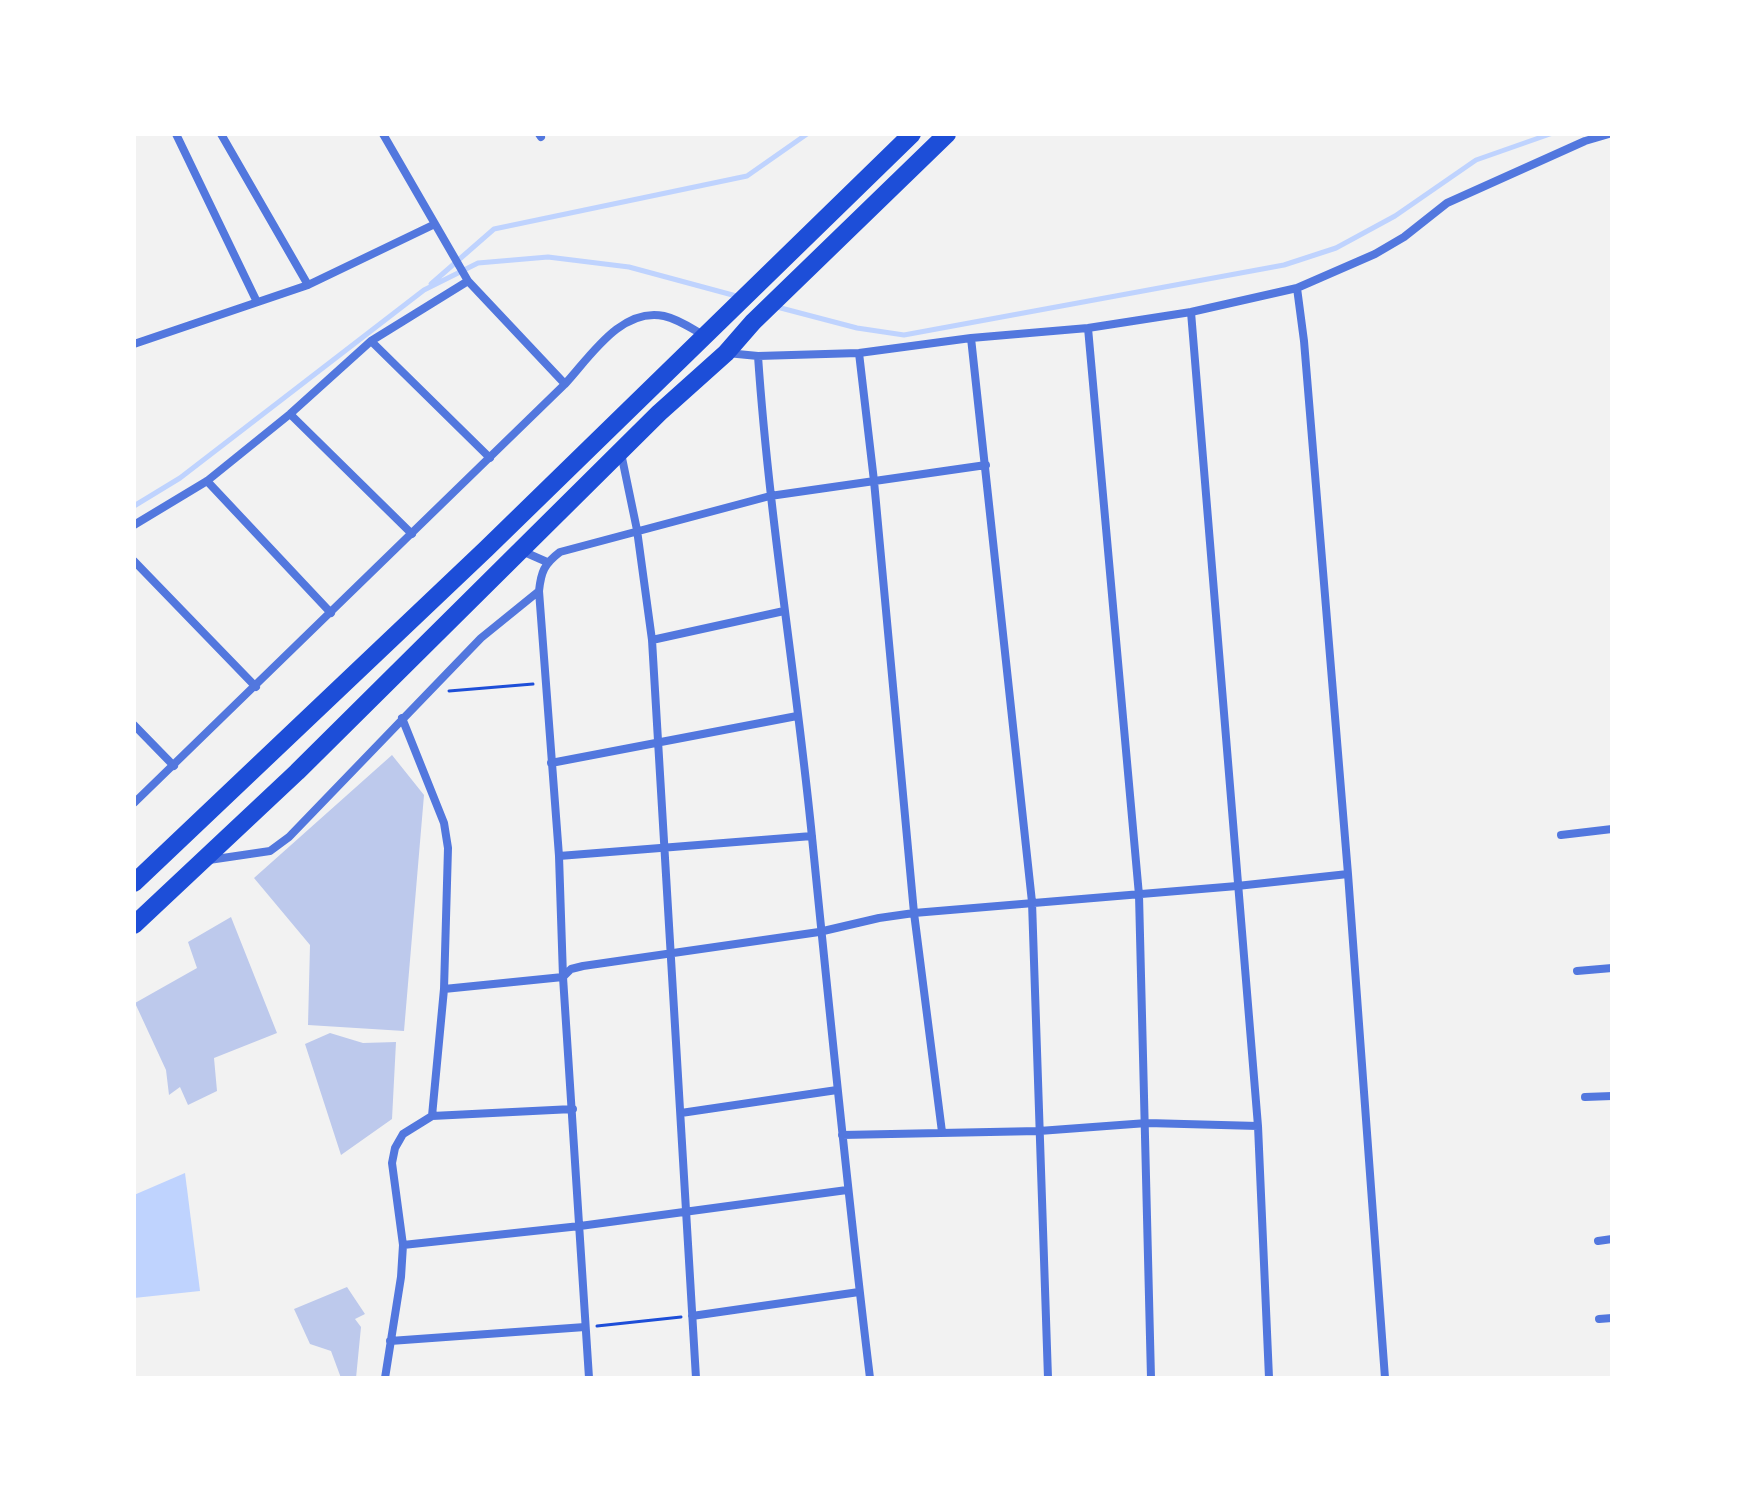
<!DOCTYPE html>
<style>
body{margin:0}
#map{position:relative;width:1746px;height:1512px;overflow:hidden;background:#f2f2f2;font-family:"Nunito Sans",sans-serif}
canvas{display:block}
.frame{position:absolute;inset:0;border:136px solid #fff;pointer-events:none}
</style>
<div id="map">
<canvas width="1746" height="1512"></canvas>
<div class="frame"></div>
</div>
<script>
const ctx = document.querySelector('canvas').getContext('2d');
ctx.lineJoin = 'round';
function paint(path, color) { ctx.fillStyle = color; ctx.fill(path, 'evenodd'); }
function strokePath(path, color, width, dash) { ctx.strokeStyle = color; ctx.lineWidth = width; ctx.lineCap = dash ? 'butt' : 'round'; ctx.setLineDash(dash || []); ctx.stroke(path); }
paint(new Path2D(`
 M 185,1173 L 200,1291 L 134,1298 L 134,1195 Z`), '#bfd3fe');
strokePath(new Path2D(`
 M 431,284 L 494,229 L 747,176 L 807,134
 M 777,307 L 857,328 L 904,335 L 1284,265 L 1336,248 L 1395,216 L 1476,160 L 1550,134
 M 134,506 L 180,478 L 424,290 L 478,263 L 548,257 L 629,267 L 740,297`), '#bfd3fe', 5);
paint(new Path2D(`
 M 392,755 L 424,795 L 404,1031 L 308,1025 L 310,945 L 254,878 Z
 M 231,917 L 277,1033 L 214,1058 L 217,1091 L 188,1105 L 180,1087 L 169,1095 L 166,1070 L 135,1003 L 197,968 L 188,942 Z
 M 330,1033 L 363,1043 L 396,1042 L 392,1119 L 341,1155 L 305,1044 Z
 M 347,1287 L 365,1314 L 355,1319 L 361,1327 L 356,1378 L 341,1378 L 331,1351 L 310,1344 L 294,1309 Z`), '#bdc9ec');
strokePath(new Path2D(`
 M 449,691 L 533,684
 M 597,1326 L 681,1317`), '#1d4ed8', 3);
strokePath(new Path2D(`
 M 176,134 L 257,302
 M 221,134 L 308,285
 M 383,134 L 468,281
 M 539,134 L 541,137
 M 1297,288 L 1304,341 L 1348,874 L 1385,1378
 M 1191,312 L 1258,1126 L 1269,1378
 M 1088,328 L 1139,895 L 1151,1378
 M 971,338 L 1032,902 L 1048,1378
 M 371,341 L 490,458
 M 134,344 L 308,285 L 435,224
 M 727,353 L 758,356 L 859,353 L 971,338 L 1088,328 L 1191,312 L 1297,288 L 1375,254 L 1404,237 L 1447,203 L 1585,141 L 1609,134
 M 859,353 L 874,481 L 914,913 L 942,1132
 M 758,356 C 769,517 796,676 812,837 C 830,1017 848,1198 870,1378
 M 290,414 L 412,534
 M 621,453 L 637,530 L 652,640 L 696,1378
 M 207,481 L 331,613
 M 134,525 L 207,481 L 290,414 L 371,341 L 468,281 L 565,384
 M 522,551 L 547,562
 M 134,561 L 256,687
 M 539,591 L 559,856 L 563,977 L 589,1378
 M 652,640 L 784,611
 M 402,718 L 444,823 L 448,848 L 444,989 L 432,1116
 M 134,725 L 174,766
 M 551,763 L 797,716
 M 134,803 L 565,384 C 590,357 621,307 664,316 C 678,319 691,328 703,335
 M 1561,835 L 1612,829
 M 559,856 L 812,836
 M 209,860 L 270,851 L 289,837 L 481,638 L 539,591 C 541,572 544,564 560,552 L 770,496 L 986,465
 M 1577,971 L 1612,968
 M 444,989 L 563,977 L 571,969 L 583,966 L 819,932 L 879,918 L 914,913 L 1237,886 L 1348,874
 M 1585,1097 L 1612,1096
 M 681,1113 L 837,1090
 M 842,1135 L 1039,1131 L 1147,1123 L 1258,1126
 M 1598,1241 L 1612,1239
 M 403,1245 L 580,1226 L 847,1190
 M 692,1316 L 859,1292
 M 1599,1319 L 1612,1318
 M 390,1341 L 585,1327
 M 385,1378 L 401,1277 L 403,1245 L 392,1163 L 395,1148 L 403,1134 L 432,1116 L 573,1109`), '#5277de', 8);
strokePath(new Path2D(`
 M 134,883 L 486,549 L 912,134
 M 134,925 L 297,772 L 659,413 L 726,353 L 753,322 L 947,134`), '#1d4ed8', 18);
</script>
